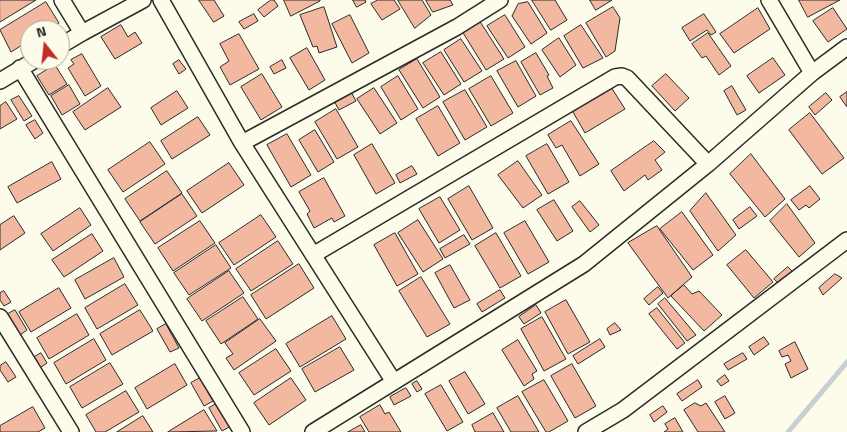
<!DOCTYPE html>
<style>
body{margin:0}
#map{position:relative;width:847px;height:432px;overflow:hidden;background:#fdfbea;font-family:"Titillium Web",sans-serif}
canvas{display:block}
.north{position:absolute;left:20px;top:20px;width:50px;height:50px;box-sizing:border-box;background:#fdfbea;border:1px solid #a9a89e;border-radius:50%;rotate:344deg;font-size:14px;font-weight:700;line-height:20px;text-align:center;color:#2b2b2b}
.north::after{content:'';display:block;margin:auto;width:18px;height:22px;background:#c62828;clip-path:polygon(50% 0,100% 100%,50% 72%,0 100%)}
</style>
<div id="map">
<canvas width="847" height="432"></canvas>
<div class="north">N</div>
</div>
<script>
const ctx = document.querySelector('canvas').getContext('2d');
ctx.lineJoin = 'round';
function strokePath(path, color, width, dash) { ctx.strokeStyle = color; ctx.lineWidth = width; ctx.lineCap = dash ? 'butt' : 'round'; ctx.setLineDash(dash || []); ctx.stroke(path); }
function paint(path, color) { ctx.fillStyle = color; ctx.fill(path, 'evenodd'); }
strokePath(new Path2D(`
 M 788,432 L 847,362`), '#c7d0d0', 5);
const building = new Path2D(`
 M 0,0 L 36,0 L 0,22 Z
 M 199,0 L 214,0 L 224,16 L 214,22 Z
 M 271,0 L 274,0 L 278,6 L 264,17 L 258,10 Z
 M 284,0 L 320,0 L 320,1 L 291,16 Z
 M 353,0 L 365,0 L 366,2 L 357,7 Z
 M 378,0 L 394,0 L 400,9 L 382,20 L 371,4 Z
 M 398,0 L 422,0 L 431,15 L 415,28 Z
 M 426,0 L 450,0 L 453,5 L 433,12 Z
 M 532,0 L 555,0 L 567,20 L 551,30 Z
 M 590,0 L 612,0 L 596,10 Z
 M 799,0 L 840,0 L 808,17 Z
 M 46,2 L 59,23 L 47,30 L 30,30 L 30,40 L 11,52 L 0,30 Z
 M 528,2 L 547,33 L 531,44 L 512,16 L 518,4 Z
 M 324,7 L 337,47 L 319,53 L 317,46 L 313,47 L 300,15 Z
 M 613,7 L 620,18 L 615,51 L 606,57 L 586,23 Z
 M 758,8 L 770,29 L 734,53 L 720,34 Z
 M 833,8 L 847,29 L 828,42 L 813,21 Z
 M 254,14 L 258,21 L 244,29 L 239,22 Z
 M 704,14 L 716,32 L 711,35 L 707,30 L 690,41 L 682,28 Z
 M 350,15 L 369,53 L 352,63 L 332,24 Z
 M 505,15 L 525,47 L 508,58 L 487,26 Z
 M 479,20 L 504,59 L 486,70 L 462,31 Z
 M 121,25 L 128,37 L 135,32 L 142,43 L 115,59 L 101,37 Z
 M 581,25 L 603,58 L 583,68 L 564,36 Z
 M 708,33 L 731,66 L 719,75 L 706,56 L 702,58 L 692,44 Z
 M 239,34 L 259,69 L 230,85 L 220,67 L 229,61 L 220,44 Z
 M 559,38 L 576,65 L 560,77 L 542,50 Z
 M 461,39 L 482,71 L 464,82 L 444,50 Z
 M 307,48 L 325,80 L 309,90 L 290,58 Z
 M 441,52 L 461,84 L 444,95 L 423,63 Z
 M 536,53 L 549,75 L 547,76 L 553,88 L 540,95 L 521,62 Z
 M 82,54 L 101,86 L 85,96 L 68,68 L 74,64 L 71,60 Z
 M 773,58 L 785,75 L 759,93 L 747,76 Z
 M 417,59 L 440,97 L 423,108 L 399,70 Z
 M 179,60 L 186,69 L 179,74 L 173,64 Z
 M 282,60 L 286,68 L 274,74 L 270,67 Z
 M 516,61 L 536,96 L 518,107 L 497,71 Z
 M 55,65 L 67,84 L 49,95 L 37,76 Z
 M 262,74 L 282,107 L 261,120 L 241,87 Z
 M 666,74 L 689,98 L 675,111 L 652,86 Z
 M 398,76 L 418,109 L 401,120 L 381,87 Z
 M 491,76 L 513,113 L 491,126 L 469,89 Z
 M 69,85 L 80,104 L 62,115 L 51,96 Z
 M 732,86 L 746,110 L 737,115 L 724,91 Z
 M 611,87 L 625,109 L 585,133 L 573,112 Z
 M 108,88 L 121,107 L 85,130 L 73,112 Z
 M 374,88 L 397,123 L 380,134 L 357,99 Z
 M 465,90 L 487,127 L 465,140 L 443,102 Z
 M 177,91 L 188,108 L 161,125 L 151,108 Z
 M 351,92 L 356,101 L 339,110 L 334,101 Z
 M 847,92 L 847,107 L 840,97 Z
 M 826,93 L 832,100 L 815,115 L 809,107 Z
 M 19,96 L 32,116 L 24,121 L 11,100 Z
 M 6,102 L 17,119 L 0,129 L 0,106 Z
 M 438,106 L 460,143 L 438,156 L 416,119 Z
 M 336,109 L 358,147 L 337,159 L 315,122 Z
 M 810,113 L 844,158 L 822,174 L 789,130 Z
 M 198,117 L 210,135 L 172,159 L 161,141 Z
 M 35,120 L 43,133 L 35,139 L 26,125 Z
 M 571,121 L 599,164 L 580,176 L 562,145 L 556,148 L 548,135 Z
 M 315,130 L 334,162 L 318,172 L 299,140 Z
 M 287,134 L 311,175 L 291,187 L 267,145 Z
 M 654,141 L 665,152 L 655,160 L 662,170 L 648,180 L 645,175 L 624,191 L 611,171 Z
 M 150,142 L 165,164 L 123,192 L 108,170 Z
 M 372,144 L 395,183 L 376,194 L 354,155 Z
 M 547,144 L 569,182 L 548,194 L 526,156 Z
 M 751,154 L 785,199 L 765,217 L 730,174 Z
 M 518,161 L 542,195 L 523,208 L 498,175 Z
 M 52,162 L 61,179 L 17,203 L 8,187 Z
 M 229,163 L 244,185 L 202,213 L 187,191 Z
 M 412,166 L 417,174 L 400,183 L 396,175 Z
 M 167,171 L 182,193 L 140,221 L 125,199 Z
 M 324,178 L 345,216 L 334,222 L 332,218 L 314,228 L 307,214 L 310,211 L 299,192 Z
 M 469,186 L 493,228 L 472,240 L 448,199 Z
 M 810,186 L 820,199 L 809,208 L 806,205 L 799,210 L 791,200 Z
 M 706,193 L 736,235 L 718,251 L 690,211 Z
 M 182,194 L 197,216 L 155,244 L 140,222 Z
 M 440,197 L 460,230 L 439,243 L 419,209 Z
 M 554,200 L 573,231 L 557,241 L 537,210 Z
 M 580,201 L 599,225 L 590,232 L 572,207 Z
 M 787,204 L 815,243 L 799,257 L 770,221 Z
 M 750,207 L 757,216 L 739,229 L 733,220 Z
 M 80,208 L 91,225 L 53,251 L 41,234 Z
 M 682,212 L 713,255 L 693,270 L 660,229 Z
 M 261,215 L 276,237 L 234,265 L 219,243 Z
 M 14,216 L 25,233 L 0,250 L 0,225 Z
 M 418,220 L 443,259 L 423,272 L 398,233 Z
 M 200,221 L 215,243 L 173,271 L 158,248 Z
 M 525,221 L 549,262 L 528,274 L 504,233 Z
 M 657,226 L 692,277 L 668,298 L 628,243 Z
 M 395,233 L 418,274 L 397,286 L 374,245 Z
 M 496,233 L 521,276 L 500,288 L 475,246 Z
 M 92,234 L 103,251 L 64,277 L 52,260 Z
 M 464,235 L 470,244 L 445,258 L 440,249 Z
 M 278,241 L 293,264 L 251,291 L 236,269 Z
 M 216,245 L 231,268 L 189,295 L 174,273 Z
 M 746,250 L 773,282 L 754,298 L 727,265 Z
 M 114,258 L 124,277 L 85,299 L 75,280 Z
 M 299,264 L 314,288 L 266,319 L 251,295 Z
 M 450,265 L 470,300 L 454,308 L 435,273 Z
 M 788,267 L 793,272 L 779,284 L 774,279 Z
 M 229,271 L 244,293 L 202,321 L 187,299 Z
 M 835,274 L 842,278 L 823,295 L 819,288 Z
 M 421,277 L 450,324 L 427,337 L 399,291 Z
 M 125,284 L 138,305 L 97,329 L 85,308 Z
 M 684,285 L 692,294 L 699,291 L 722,315 L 704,331 L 671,296 Z
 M 658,287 L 663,293 L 649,305 L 644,299 Z
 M 59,288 L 71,308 L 31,332 L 19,312 Z
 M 500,290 L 505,298 L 482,312 L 477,304 Z
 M 4,291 L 11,302 L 4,306 L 0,300 L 0,293 Z
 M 243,297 L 258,319 L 221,344 L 206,321 Z
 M 665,298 L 696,335 L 687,341 L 658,304 Z
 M 566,300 L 590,342 L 568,354 L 545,312 Z
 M 536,305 L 541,313 L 524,324 L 519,317 Z
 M 657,308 L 685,343 L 677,349 L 649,314 Z
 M 15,310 L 27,330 L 20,335 L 8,314 Z
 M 140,310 L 153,331 L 112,355 L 100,334 Z
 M 77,314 L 89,335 L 49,359 L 37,338 Z
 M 332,316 L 346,339 L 300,367 L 286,344 Z
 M 542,317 L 566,359 L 544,371 L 521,329 Z
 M 260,319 L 276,341 L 234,370 L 226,358 L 233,354 L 225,343 Z
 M 615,323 L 621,330 L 610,335 L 607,329 Z
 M 166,324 L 179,348 L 170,352 L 157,329 Z
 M 764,337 L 769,344 L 754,355 L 749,347 Z
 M 94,339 L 106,360 L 66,384 L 54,363 Z
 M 600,339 L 605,347 L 578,364 L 573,356 Z
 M 518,340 L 537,371 L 532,374 L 534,379 L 524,386 L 502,350 Z
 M 795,342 L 808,369 L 791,378 L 785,364 L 791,361 L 788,355 L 782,357 L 779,351 Z
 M 340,347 L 354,370 L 315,392 L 302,369 Z
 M 276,349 L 291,371 L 254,395 L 239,373 Z
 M 41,353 L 47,363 L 40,368 L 33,358 Z
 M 743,353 L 747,359 L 728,370 L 724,364 Z
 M 6,362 L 16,377 L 8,382 L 0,370 L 0,366 Z
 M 110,363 L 123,384 L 82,408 L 70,387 Z
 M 175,364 L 187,385 L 147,409 L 135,388 Z
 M 572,364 L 596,406 L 575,418 L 551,376 Z
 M 465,372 L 485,404 L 468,414 L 449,381 Z
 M 725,375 L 729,381 L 721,386 L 717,381 Z
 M 200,378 L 213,401 L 204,406 L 191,383 Z
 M 291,378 L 306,400 L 269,425 L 254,403 Z
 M 544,380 L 568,421 L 549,432 L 546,432 L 522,392 Z
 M 698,380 L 702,387 L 682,401 L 677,394 Z
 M 417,381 L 422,389 L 417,392 L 412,384 Z
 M 441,385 L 463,422 L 447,431 L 425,394 Z
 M 406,388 L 411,396 L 394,405 L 390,397 Z
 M 126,391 L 139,412 L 105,432 L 96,432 L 86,415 Z
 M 518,396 L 539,432 L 511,432 L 497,408 Z
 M 725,396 L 735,413 L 725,419 L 715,402 Z
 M 218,403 L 231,426 L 222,431 L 209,408 Z
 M 695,403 L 701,406 L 706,403 L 725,432 L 698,432 L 684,410 Z
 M 380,405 L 385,414 L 389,412 L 401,432 L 369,432 L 360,417 Z
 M 663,406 L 667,412 L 654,422 L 650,415 Z
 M 33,407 L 45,428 L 38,432 L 0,432 L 0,426 Z
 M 204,410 L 217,431 L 168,432 Z
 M 493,413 L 504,432 L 475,432 L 472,425 Z
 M 143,416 L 153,432 L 117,432 Z
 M 675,418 L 683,432 L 664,432 L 668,429 L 665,424 Z
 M 361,425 L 365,432 L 348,432 Z`);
paint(building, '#f2b8a0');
strokePath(building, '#2b2b2b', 1);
const street = new Path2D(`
 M 161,0 L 242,143 L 394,382
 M 769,0 L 812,73
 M 82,33 L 143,0
 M 60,46 L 82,33 L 62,0
 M 20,68 L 242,432
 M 0,81 L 35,60
 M 242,143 L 457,27 L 500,0
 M 313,255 L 615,77 L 622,76 L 627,78 L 708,164
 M 0,317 L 71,432
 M 313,432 L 584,264 L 708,164 L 812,73 L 847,47
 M 586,432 L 623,410 L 847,240`);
strokePath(street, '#2b2b2b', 18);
strokePath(street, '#fdfbea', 15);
</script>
